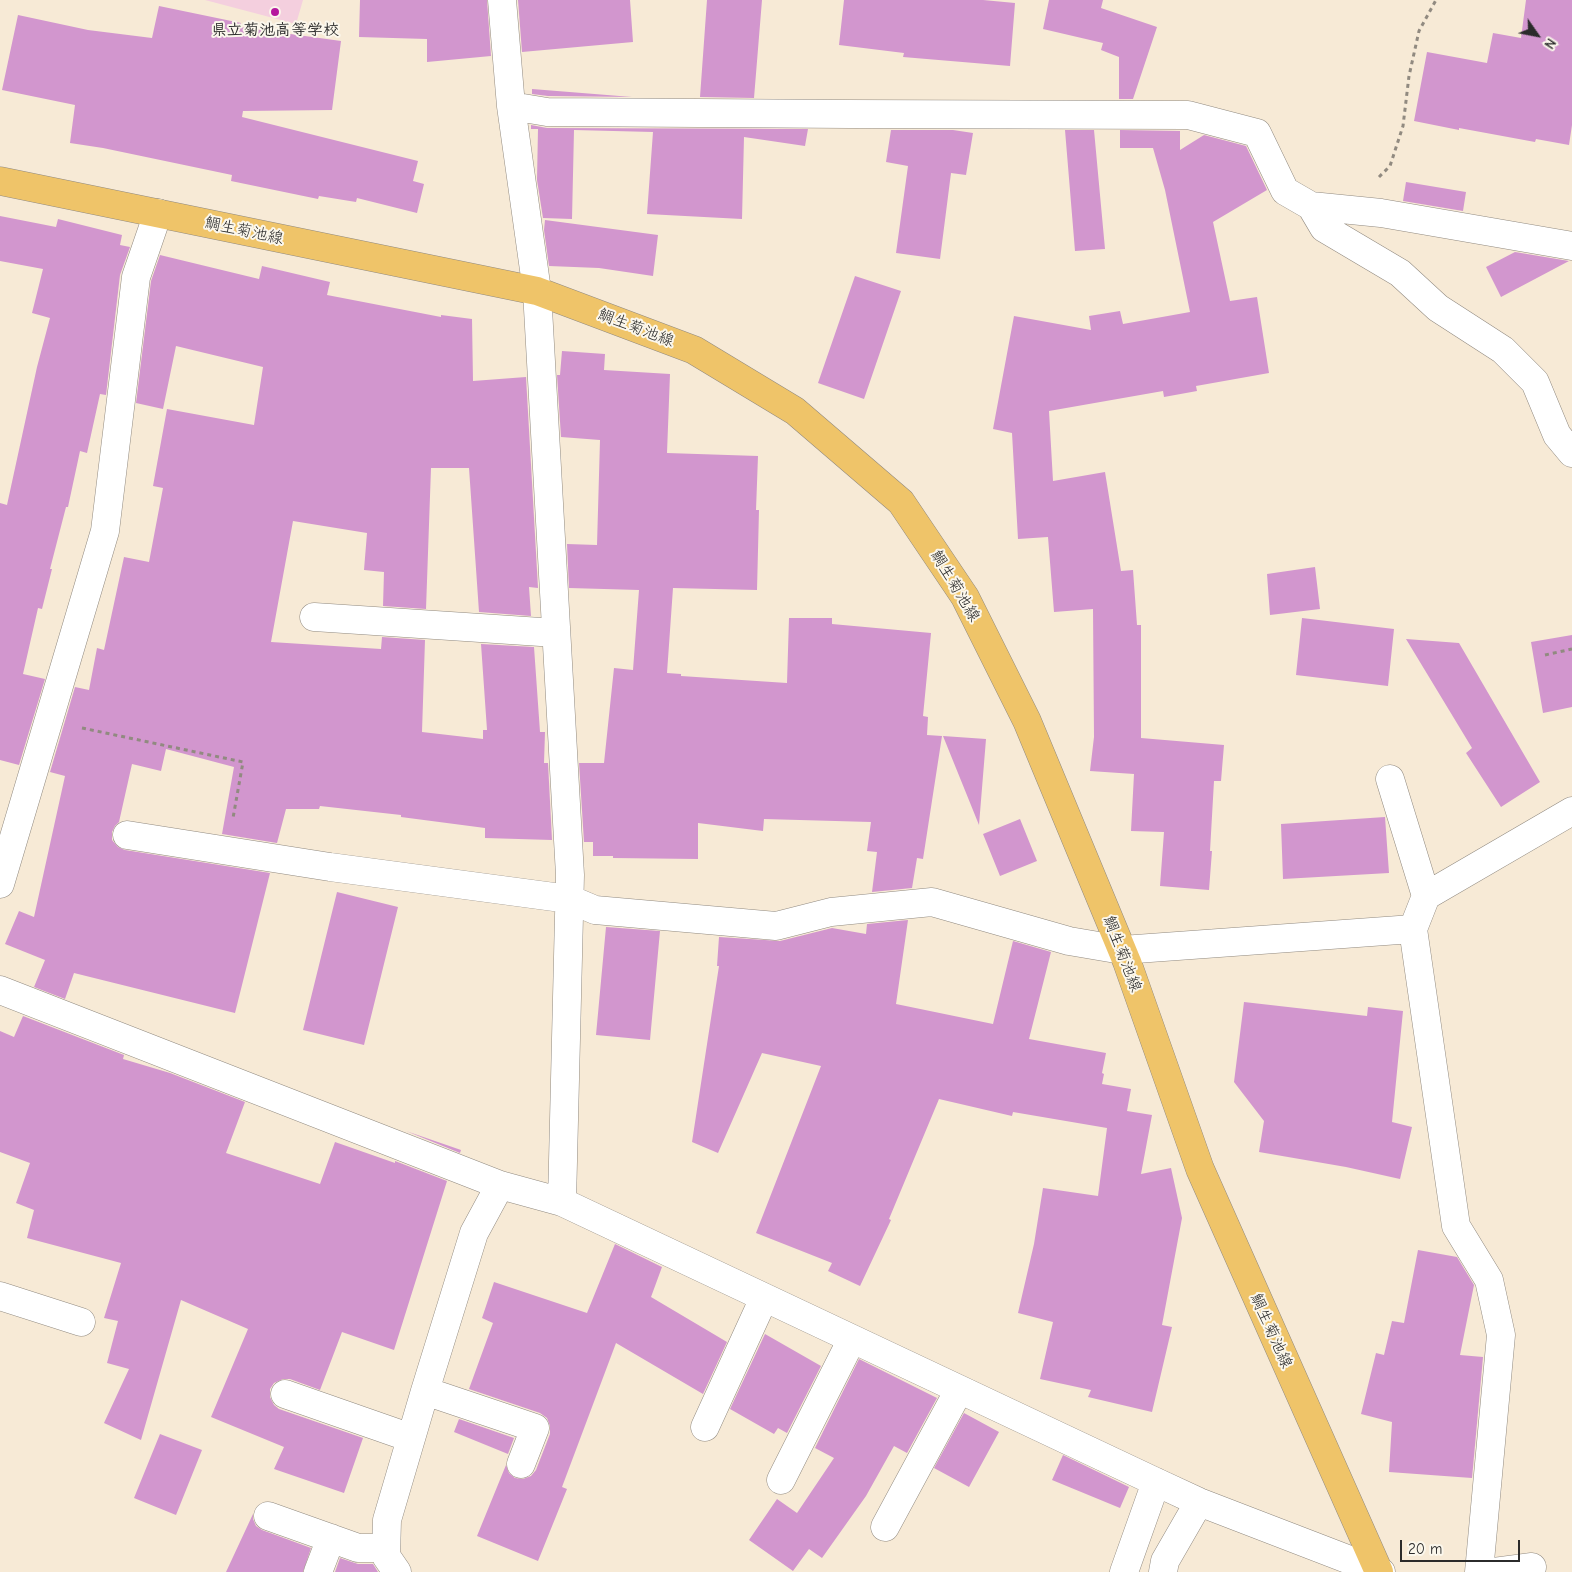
<!DOCTYPE html>
<meta charset="utf-8">
<style>
body{margin:0}
#map{position:relative;width:1572px;height:1572px;overflow:hidden;background:#f7ead6;font-family:"Comic Neue",sans-serif}
canvas{display:block}
.north{position:absolute;left:1512px;top:10px;width:50px;height:50px;-webkit-text-stroke:4px #fbf7ec;paint-order:stroke;rotate:123deg;font-size:14px;font-weight:700;line-height:20px;text-align:center;color:#2b2b2b}
.north::after{content:'';display:block;margin:auto;width:18px;height:22px;background:#2b2b2b;clip-path:polygon(50% 0,100% 100%,50% 72%,0 100%)}
.scale{position:absolute;left:1400px;top:1540px;width:120px;height:22px;box-sizing:border-box;border:2px solid #2b2b2b;border-top:0;padding-left:6px;font-size:15px;line-height:18px;white-space:nowrap;color:#2b2b2b;-webkit-text-stroke:4px #fbf7ec;paint-order:stroke}
</style>
<div id="map">
<canvas width="1572" height="1572"></canvas>
<div class="north">N</div>
<div class="scale">20 m</div>
</div>
<script>
const ctx = document.querySelector('canvas').getContext('2d');
ctx.lineJoin = 'round';
function paint(path, color) { ctx.fillStyle = color; ctx.fill(path, 'evenodd'); }
function strokePath(path, color, width, dash) { ctx.strokeStyle = color; ctx.lineWidth = width; ctx.lineCap = dash ? 'butt' : 'round'; ctx.setLineDash(dash || []); ctx.stroke(path); }
function label(font, color, halo, rows, align = 'center') {
  ctx.font = font + ' "Comic Neue","Klee One",sans-serif'; ctx.lineWidth = 4; ctx.setLineDash([]); ctx.textBaseline = 'middle'; ctx.strokeStyle = halo; ctx.fillStyle = color; for (const [text, x, y, turn = 0] of rows) {
    ctx.save(); ctx.translate(x, y); ctx.rotate((+turn || 0) * Math.PI / 180); ctx.textAlign = isNaN(turn) ? turn : align; if (halo) ctx.strokeText(text, 0, 0); ctx.fillText(text, 0, 0); ctx.restore();
  }
}
paint(new Path2D(`
 M 205,0 L 303,0 L 296,24 Z`), '#f4cfde');
paint(new Path2D(`
 M 360,0 L 487,0 L 491,56 L 427,62 L 427,39 L 359,37 Z
 M 518,0 L 630,0 L 633,42 L 522,52 Z
 M 707,0 L 762,0 L 754,98 L 700,97 Z
 M 844,0 L 983,0 L 1015,3 L 1010,66 L 903,57 L 904,53 L 839,45 Z
 M 1049,0 L 1103,0 L 1101,8 L 1157,27 L 1133,99 L 1119,99 L 1119,57 L 1101,50 L 1103,43 L 1043,29 Z
 M 1526,0 L 1572,0 L 1572,125 L 1569,145 L 1536,139 L 1535,142 L 1459,128 L 1459,130 L 1414,121 L 1427,52 L 1487,63 L 1493,33 L 1521,38 Z
 M 159,6 L 241,23 L 240,27 L 341,41 L 332,110 L 243,111 L 242,117 L 418,161 L 413,181 L 424,184 L 417,213 L 357,198 L 356,202 L 319,196 L 318,199 L 231,181 L 232,175 L 103,148 L 70,143 L 75,105 L 2,90 L 18,15 L 88,30 L 152,38 Z
 M 532,89 L 632,97 L 548,96 L 532,94 Z
 M 531,125 L 547,128 L 808,129 L 805,146 L 744,137 L 742,219 L 647,214 L 653,132 L 574,130 L 572,219 L 543,218 L 537,180 L 538,129 L 531,129 Z
 M 891,130 L 953,130 L 973,133 L 966,175 L 951,173 L 940,259 L 896,253 L 908,166 L 886,162 Z
 M 1065,130 L 1094,130 L 1105,249 L 1075,251 Z
 M 1120,130 L 1180,131 L 1180,150 L 1204,135 L 1246,146 L 1267,190 L 1213,222 L 1230,301 L 1257,297 L 1269,373 L 1196,386 L 1197,391 L 1164,397 L 1163,391 L 1049,411 L 1053,481 L 1105,472 L 1121,571 L 1133,570 L 1137,625 L 1141,625 L 1141,738 L 1224,745 L 1221,781 L 1214,781 L 1210,851 L 1212,851 L 1209,890 L 1160,886 L 1164,832 L 1131,831 L 1134,774 L 1090,771 L 1094,737 L 1093,609 L 1054,612 L 1048,537 L 1018,539 L 1012,433 L 993,429 L 1014,316 L 1091,330 L 1089,316 L 1120,311 L 1123,324 L 1190,312 L 1165,190 L 1153,148 L 1120,148 Z
 M 1406,182 L 1466,192 L 1463,211 L 1403,201 Z
 M 0,216 L 56,227 L 58,219 L 122,235 L 120,245 L 130,247 L 120,275 L 106,395 L 100,394 L 87,453 L 80,451 L 68,507 L 66,507 L 50,569 L 52,569 L 42,609 L 38,608 L 23,674 L 45,679 L 19,765 L 0,760 L 0,503 L 7,505 L 37,367 L 50,318 L 32,313 L 43,269 L 0,261 Z
 M 545,220 L 658,235 L 653,276 L 599,268 L 549,266 L 544,230 Z
 M 1515,252 L 1569,261 L 1501,297 L 1486,267 Z
 M 160,255 L 259,279 L 262,266 L 330,282 L 327,295 L 441,317 L 441,315 L 472,319 L 473,381 L 526,377 L 538,588 L 529,587 L 531,616 L 479,612 L 469,468 L 431,468 L 426,609 L 383,606 L 384,572 L 364,570 L 367,533 L 293,521 L 271,642 L 381,649 L 382,637 L 425,640 L 422,732 L 483,739 L 483,730 L 487,730 L 481,644 L 534,647 L 540,732 L 545,732 L 544,763 L 548,763 L 552,840 L 485,838 L 485,828 L 401,817 L 401,815 L 320,806 L 319,809 L 286,809 L 277,843 L 222,834 L 234,767 L 166,749 L 161,771 L 132,764 L 119,822 L 115,826 L 112,832 L 112,840 L 118,847 L 125,850 L 270,873 L 235,1013 L 74,973 L 65,999 L 34,987 L 45,960 L 5,944 L 19,911 L 34,917 L 65,776 L 50,772 L 75,687 L 89,690 L 97,648 L 104,650 L 124,557 L 149,562 L 163,488 L 153,486 L 167,409 L 254,425 L 263,367 L 176,346 L 163,409 L 136,403 L 151,281 Z
 M 855,276 L 901,291 L 864,399 L 818,383 Z
 M 562,351 L 605,354 L 604,370 L 670,374 L 667,453 L 758,456 L 756,510 L 759,510 L 757,590 L 673,588 L 667,673 L 681,674 L 681,676 L 787,683 L 789,618 L 832,618 L 832,624 L 931,633 L 923,716 L 928,717 L 927,735 L 942,736 L 923,859 L 917,858 L 912,888 L 872,892 L 877,852 L 867,851 L 871,822 L 764,819 L 763,831 L 698,823 L 698,859 L 613,858 L 613,856 L 593,856 L 593,842 L 584,842 L 579,763 L 604,763 L 614,668 L 633,670 L 639,590 L 569,588 L 567,544 L 597,545 L 600,440 L 561,437 L 557,375 L 560,375 Z
 M 1315,567 L 1320,609 L 1270,615 L 1267,574 Z
 M 1302,618 L 1394,629 L 1388,686 L 1296,675 Z
 M 1572,635 L 1572,707 L 1543,713 L 1531,642 Z
 M 1406,639 L 1459,643 L 1540,782 L 1501,807 L 1466,753 L 1472,748 Z
 M 943,736 L 986,739 L 979,825 Z
 M 1385,817 L 1389,873 L 1283,879 L 1281,824 Z
 M 1020,819 L 1037,861 L 1000,876 L 983,834 Z
 M 337,892 L 398,907 L 364,1045 L 303,1030 Z
 M 908,920 L 896,1004 L 993,1024 L 1013,941 L 1051,952 L 1029,1039 L 1106,1053 L 1102,1073 L 1104,1074 L 1102,1084 L 1131,1089 L 1127,1111 L 1152,1115 L 1141,1174 L 1171,1168 L 1182,1218 L 1162,1325 L 1172,1327 L 1152,1412 L 1088,1397 L 1091,1390 L 1040,1379 L 1053,1322 L 1018,1313 L 1034,1244 L 1043,1188 L 1098,1196 L 1107,1128 L 1013,1112 L 1012,1116 L 939,1099 L 889,1219 L 891,1220 L 860,1286 L 828,1271 L 832,1263 L 756,1233 L 821,1066 L 762,1053 L 718,1153 L 692,1142 L 719,966 L 717,966 L 719,937 L 780,941 L 832,928 L 866,934 L 867,924 Z
 M 606,927 L 660,931 L 650,1040 L 596,1035 Z
 M 1244,1002 L 1367,1016 L 1368,1007 L 1403,1011 L 1392,1122 L 1412,1127 L 1400,1179 L 1346,1167 L 1259,1152 L 1264,1121 L 1234,1082 Z
 M 23,1016 L 124,1055 L 123,1059 L 170,1073 L 245,1102 L 226,1153 L 320,1184 L 335,1142 L 395,1163 L 395,1161 L 447,1181 L 394,1350 L 342,1332 L 320,1390 L 290,1379 L 283,1379 L 274,1383 L 270,1389 L 270,1397 L 274,1405 L 279,1409 L 363,1438 L 344,1493 L 274,1469 L 284,1447 L 211,1417 L 248,1329 L 181,1300 L 141,1440 L 104,1423 L 129,1369 L 107,1363 L 118,1321 L 104,1318 L 121,1263 L 27,1238 L 34,1210 L 16,1203 L 30,1163 L 0,1152 L 0,1031 L 14,1037 Z
 M 406,1131 L 461,1150 L 460,1153 Z
 M 615,1244 L 662,1267 L 651,1297 L 727,1342 L 703,1394 L 616,1343 L 562,1487 L 567,1489 L 538,1561 L 477,1536 L 506,1465 L 509,1473 L 515,1478 L 523,1479 L 531,1476 L 536,1470 L 550,1434 L 550,1426 L 547,1418 L 540,1413 L 469,1389 L 493,1323 L 482,1318 L 494,1282 L 587,1313 Z
 M 1418,1250 L 1457,1257 L 1474,1285 L 1460,1355 L 1483,1357 L 1472,1478 L 1389,1472 L 1392,1422 L 1361,1414 L 1376,1353 L 1384,1355 L 1392,1321 L 1404,1323 Z
 M 765,1334 L 821,1366 L 787,1433 L 778,1428 L 774,1434 L 730,1409 Z
 M 859,1359 L 937,1398 L 907,1453 L 894,1446 L 866,1496 L 822,1558 L 809,1549 L 793,1571 L 749,1540 L 777,1499 L 797,1513 L 834,1458 L 815,1448 Z
 M 964,1413 L 999,1432 L 969,1487 L 934,1468 Z
 M 459,1419 L 514,1438 L 508,1454 L 454,1432 Z
 M 160,1434 L 202,1450 L 176,1515 L 134,1498 Z
 M 1063,1455 L 1129,1487 L 1120,1508 L 1052,1480 Z
 M 253,1514 L 253,1519 L 256,1526 L 262,1530 L 311,1548 L 303,1572 L 226,1572 Z
 M 340,1558 L 358,1564 L 373,1564 L 378,1572 L 335,1572 Z`), '#d296ce');
const minor = new Path2D(`
 M 502,0 L 511,106 L 537,291 L 570,875 L 562,1202
 M 511,106 L 547,112 L 849,114 L 1188,115 L 1257,133 L 1285,191 L 1311,206 L 1381,213 L 1572,246
 M 1311,206 L 1324,228 L 1400,273 L 1438,308 L 1503,350 L 1535,382 L 1557,435 L 1572,453
 M 314,617 L 556,633
 M 1390,779 L 1426,896
 M 127,835 L 330,867 L 569,899 L 595,910 L 776,926 L 831,912 L 932,902 L 1069,941 L 1122,950 L 1413,929
 M 0,884 L 105,531 L 136,277 L 158,213
 M 0,990 L 500,1185 L 562,1202 L 1156,1482 L 1199,1502 L 1381,1572
 M 0,1296 L 81,1322
 M 425,1391 L 535,1428 L 521,1464
 M 285,1394 L 411,1438
 M 705,1427 L 764,1298
 M 781,1480 L 852,1339
 M 268,1516 L 358,1548 L 386,1548
 M 885,1527 L 959,1390
 M 318,1572 L 331,1538
 M 397,1572 L 386,1556 L 387,1520 L 425,1391 L 474,1233 L 500,1185
 M 1124,1572 L 1156,1482
 M 1163,1572 L 1165,1561 L 1199,1502
 M 1479,1572 L 1501,1335 L 1489,1280 L 1456,1226 L 1413,929 L 1426,896 L 1572,811
 M 1494,1572 L 1532,1567`);
const major = new Path2D(`
 M 0,181 L 537,291 L 694,350 L 795,411 L 901,502 L 965,597 L 1027,721 L 1127,962 L 1200,1169 L 1379,1572`);
strokePath(minor, '#918a80', 29);
strokePath(major, '#918a80', 29);
strokePath(new Path2D(`
 M 1379,177 L 1390,166 L 1403,126 L 1409,76 L 1419,31 L 1436,0
 M 1545,655 L 1572,649
 M 82,728 L 243,762 L 233,818`), '#918a80', 3, [4, 4]);
strokePath(minor, '#fff', 28);
strokePath(major, '#efc469', 28);
for (const [x, y, r, color] of [
 [275,12,5,"#b5179e"]
]) { const dot = new Path2D(); dot.arc(x, y, r, 0, 2 * Math.PI); ctx.fillStyle = color; ctx.fill(dot); strokePath(dot, '#fbf7ec', 2); }
label('bold 16px', '#2b2b2b', '#fbf7ec', [
 ["県立菊池高等学校",275,30]
]);
label('16px', '#2b2b2b', '#fbf7ec', [
 ["鯛生菊池線",244,231,12],
 ["鯛生菊池線",636,328,21],
 ["鯛生菊池線",955,586,59],
 ["鯛生菊池線",1122,954,69],
 ["鯛生菊池線",1271,1331,66]
]);
</script>
